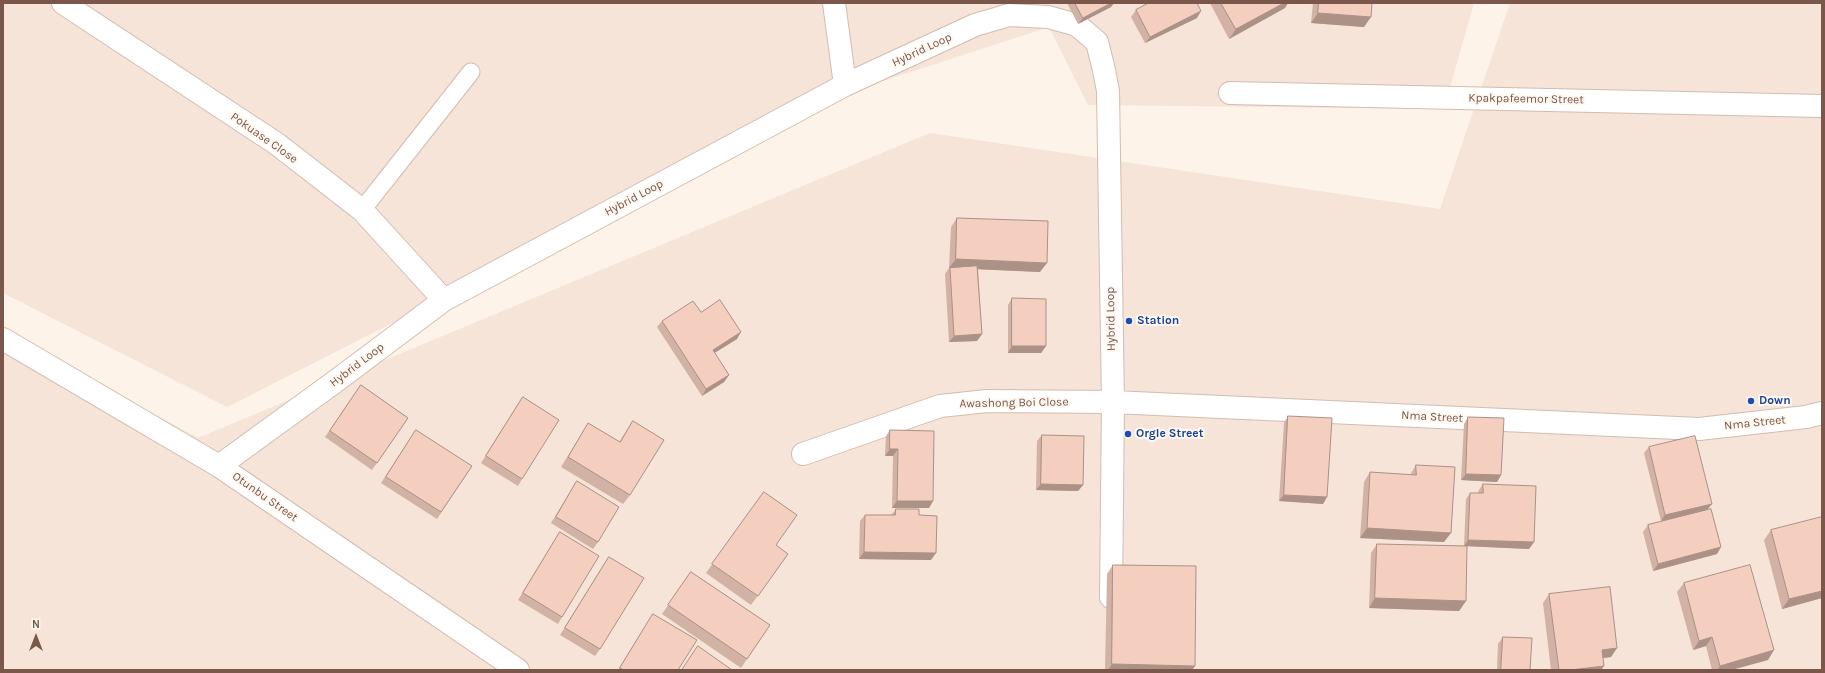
<!DOCTYPE html>
<style>
body{margin:0}
#map{position:relative;width:1825px;height:673px;overflow:hidden;background:#fdf3e9;font-family:Karla,sans-serif}
canvas{display:block}
.frame{position:absolute;inset:0;border:4px solid #7a564b;pointer-events:none}
.north{position:absolute;left:16px;top:617px;width:40px;height:40px;-webkit-text-stroke:3px #fff8f0;paint-order:stroke;rotate:0deg;font-size:11px;font-weight:700;line-height:16px;text-align:center;color:#7a564b}
.north::after{content:'';display:block;margin:auto;width:14px;height:18px;background:#7a564b;clip-path:polygon(50% 0,100% 100%,50% 72%,0 100%)}
</style>
<div id="map">
<canvas width="1825" height="673"></canvas>
<div class="frame"></div>
<div class="north">N</div>
</div>
<script>
const ctx = document.querySelector('canvas').getContext('2d');
ctx.lineJoin = 'round';
function paint(path, color) { ctx.fillStyle = color; ctx.fill(path, 'evenodd'); }
function strokePath(path, color, width, dash) { ctx.strokeStyle = color; ctx.lineWidth = width; ctx.lineCap = dash ? 'butt' : 'round'; ctx.setLineDash(dash || []); ctx.stroke(path); }
function label(font, color, halo, rows, align = 'center') {
  ctx.font = font + ' Karla,sans-serif'; ctx.lineWidth = 4; ctx.setLineDash([]); ctx.textBaseline = 'middle'; ctx.strokeStyle = halo; ctx.fillStyle = color; for (const [text, x, y, turn = 0] of rows) {
    ctx.save(); ctx.translate(x, y); ctx.rotate((+turn || 0) * Math.PI / 180); ctx.textAlign = isNaN(turn) ? turn : align; if (halo) ctx.strokeText(text, 0, 0); ctx.fillText(text, 0, 0); ctx.restore();
  }
}
paint(new Path2D(`
 M 3,3 L 1474,3 L 1444,109 L 1088,105 L 1049,27 L 846,93 L 227,407 L 3,293 Z
 M 1510,3 L 1822,3 L 1822,670 L 3,670 L 3,332 L 198,438 L 930,133 L 1440,209 Z`), '#f5e4d7');
const service = new Path2D(`
 M 362,210 L 471,72`);
const minor = new Path2D(`
 M 63,3 L 277,144 L 362,210 L 444,300
 M 834,3 L 845,85
 M 1230,93 L 1822,106
 M 3,339 L 219,466 L 518,670
 M 803,454 L 940,406 L 987,401 L 1113,402 L 1699,429 L 1806,417 L 1822,413
 M 219,466 L 340,378 L 444,300 L 845,85 L 975,25 L 1009,15 L 1048,17 L 1077,25 L 1097,42 L 1104,70 L 1108,91 L 1113,402 L 1111,597`);
strokePath(service, '#d3bcb0', 19);
strokePath(minor, '#d3bcb0', 24);
strokePath(service, '#fff', 17);
strokePath(minor, '#fff', 22);
paint(new Path2D(`
 M 1067,3 L 1114,3 L 1111,7 L 1078,24 Z
 M 1210,3 L 1288,3 L 1285,8 L 1229,39 Z
 M 1313,3 L 1372,3 L 1364,27 L 1311,23 Z
 M 1136,10 L 1197,18 L 1145,43 L 1131,17 Z
 M 957,218 L 1040,272 L 978,269 L 982,334 L 977,341 L 949,342 L 945,274 L 949,268 L 951,227 Z
 M 1012,298 L 1046,346 L 1041,353 L 1008,353 L 1008,305 Z
 M 701,312 L 737,339 L 714,353 L 729,375 L 724,382 L 702,396 L 657,327 L 662,321 Z
 M 361,385 L 408,418 L 372,470 L 325,437 Z
 M 523,397 L 522,479 L 518,486 L 481,463 Z
 M 1288,416 L 1327,497 L 1323,504 L 1279,501 L 1284,423 Z
 M 1468,417 L 1501,475 L 1497,482 L 1461,480 L 1464,424 Z
 M 633,421 L 630,495 L 623,504 L 561,467 L 582,433 L 588,423 L 619,442 Z
 M 890,430 L 933,501 L 929,508 L 892,508 L 893,456 L 885,456 L 886,436 Z
 M 1042,435 L 1083,485 L 1078,491 L 1036,490 L 1037,441 Z
 M 412,436 L 472,466 L 437,519 L 381,483 Z
 M 1649,447 L 1707,510 L 1717,554 L 1653,571 L 1643,532 L 1648,525 L 1692,514 L 1661,521 L 1644,453 Z
 M 1416,465 L 1444,542 L 1360,538 L 1364,482 L 1370,472 L 1410,475 Z
 M 577,481 L 598,542 L 593,549 L 551,523 Z
 M 1483,484 L 1534,542 L 1529,549 L 1464,546 L 1466,499 L 1470,493 L 1478,493 L 1479,490 Z
 M 764,492 L 776,545 L 788,554 L 751,605 L 706,573 Z
 M 896,509 L 919,515 L 931,560 L 859,559 L 860,521 L 865,515 L 891,515 Z
 M 1771,530 L 1822,598 L 1782,609 L 1764,540 Z
 M 560,532 L 562,617 L 558,624 L 518,600 Z
 M 1377,544 L 1466,601 L 1459,611 L 1369,608 L 1371,553 Z
 M 609,557 L 600,649 L 595,656 L 560,635 Z
 M 1113,565 L 1195,666 L 1192,670 L 1105,670 L 1107,574 Z
 M 691,572 L 770,625 L 741,668 L 662,614 Z
 M 1684,583 L 1768,660 L 1731,670 L 1712,670 L 1706,646 L 1693,650 L 1677,592 Z
 M 1549,594 L 1617,648 L 1611,657 L 1603,658 L 1604,666 L 1601,670 L 1551,670 L 1543,603 Z
 M 653,614 L 678,670 L 618,670 L 649,621 Z
 M 1503,637 L 1530,670 L 1497,670 L 1498,644 Z`), '#d2b2a4');
paint(new Path2D(`
 M 1111,3 L 1114,3 L 1111,7 L 1078,24 L 1083,18 Z
 M 1284,3 L 1288,3 L 1285,8 L 1229,39 L 1236,29 Z
 M 1201,11 L 1197,18 L 1145,43 L 1150,37 Z
 M 1318,13 L 1371,17 L 1364,27 L 1311,23 Z
 M 956,259 L 1047,263 L 1040,272 L 949,268 Z
 M 741,332 L 737,339 L 708,357 L 713,350 Z
 M 982,334 L 977,341 L 949,342 L 954,336 Z
 M 1012,346 L 1046,346 L 1041,353 L 1008,353 Z
 M 729,375 L 724,382 L 702,396 L 706,389 Z
 M 890,449 L 898,449 L 893,456 L 885,456 Z
 M 1466,474 L 1501,475 L 1497,482 L 1461,480 Z
 M 1041,484 L 1083,485 L 1078,491 L 1036,490 Z
 M 1284,495 L 1327,497 L 1323,504 L 1279,501 Z
 M 897,501 L 933,501 L 929,508 L 892,508 Z
 M 1712,504 L 1707,510 L 1661,521 L 1665,515 Z
 M 1367,528 L 1451,533 L 1444,542 L 1360,538 Z
 M 1468,540 L 1534,542 L 1529,549 L 1464,546 Z
 M 1721,547 L 1717,554 L 1653,571 L 1658,564 Z
 M 864,552 L 936,553 L 931,560 L 859,559 Z
 M 1822,591 L 1822,598 L 1782,609 L 1789,599 Z
 M 1375,598 L 1466,601 L 1459,611 L 1369,608 Z
 M 1712,637 L 1706,646 L 1693,650 L 1699,641 Z
 M 1617,648 L 1611,657 L 1596,659 L 1602,650 Z
 M 1774,650 L 1768,660 L 1731,670 L 1717,670 L 1720,666 Z
 M 1112,664 L 1195,666 L 1192,670 L 1108,670 Z
 M 1604,666 L 1601,670 L 1570,670 Z`), '#ab9186');
const building = new Path2D(`
 M 1075,3 L 1111,3 L 1083,18 Z
 M 1149,3 L 1197,3 L 1201,11 L 1150,37 L 1136,10 Z
 M 1221,3 L 1284,3 L 1236,29 Z
 M 1319,3 L 1372,3 L 1371,17 L 1318,13 Z
 M 957,218 L 1048,221 L 1047,263 L 956,259 Z
 M 977,266 L 982,334 L 954,336 L 950,268 Z
 M 1012,298 L 1046,299 L 1046,346 L 1012,346 Z
 M 720,300 L 741,332 L 713,350 L 729,375 L 706,389 L 662,321 L 693,301 L 701,312 Z
 M 361,385 L 408,418 L 377,463 L 330,431 Z
 M 523,397 L 559,420 L 522,479 L 486,456 Z
 M 1288,416 L 1332,418 L 1327,497 L 1284,495 Z
 M 1468,417 L 1504,418 L 1501,475 L 1466,474 Z
 M 633,421 L 664,440 L 630,495 L 568,457 L 588,423 L 620,442 Z
 M 416,430 L 472,466 L 441,512 L 386,477 Z
 M 890,430 L 934,431 L 933,501 L 897,501 L 898,449 L 890,449 Z
 M 1042,435 L 1084,436 L 1083,485 L 1041,484 Z
 M 1695,436 L 1712,504 L 1665,515 L 1649,447 Z
 M 1416,465 L 1455,467 L 1451,533 L 1367,528 L 1370,472 L 1416,475 Z
 M 577,481 L 619,507 L 598,542 L 556,517 Z
 M 1483,484 L 1536,486 L 1534,542 L 1468,540 L 1470,493 L 1483,493 Z
 M 764,492 L 797,515 L 776,545 L 788,554 L 758,596 L 712,564 Z
 M 896,509 L 919,509 L 919,515 L 937,516 L 936,553 L 864,552 L 865,515 L 895,515 Z
 M 1711,509 L 1721,547 L 1658,564 L 1648,525 Z
 M 1822,517 L 1822,591 L 1789,599 L 1771,530 Z
 M 560,532 L 599,556 L 562,617 L 523,593 Z
 M 1377,544 L 1467,546 L 1466,601 L 1375,598 Z
 M 609,557 L 644,578 L 600,649 L 565,628 Z
 M 1113,565 L 1196,566 L 1195,666 L 1112,664 Z
 M 1750,565 L 1774,650 L 1720,666 L 1712,637 L 1699,641 L 1684,583 Z
 M 691,572 L 770,625 L 747,659 L 668,605 Z
 M 1610,587 L 1617,648 L 1602,650 L 1604,666 L 1570,670 L 1559,670 L 1549,594 Z
 M 653,614 L 697,640 L 678,670 L 624,670 L 620,668 Z
 M 1503,637 L 1532,638 L 1530,670 L 1501,670 Z
 M 698,646 L 732,670 L 682,670 Z`);
paint(building, '#f4cfbf');
strokePath(building, '#ab9186', 1);
for (const [x, y, r, color] of [
 [1129,321,4,"#1a4fb4"],
 [1751,401,4,"#1a4fb4"],
 [1128,434,4,"#1a4fb4"]
]) { const dot = new Path2D(); dot.arc(x, y, r, 0, 2 * Math.PI); ctx.fillStyle = color; ctx.fill(dot); strokePath(dot, '#fff8f0', 1.5); }
label('12px', '#7a564b', '#fff8f0', [
 ["Hybrid Loop",922,50,-25],
 ["Kpakpafeemor Street",1526,99,1],
 ["Pokuase Close",264,138,35],
 ["Hybrid Loop",634,198,-28],
 ["Hybrid Loop",1111,319,-91],
 ["Hybrid Loop",357,365,-37],
 ["Awashong Boi Close",1014,403,-1],
 ["Nma Street",1432,417,3],
 ["Nma Street",1755,423,-6],
 ["Otunbu Street",265,497,35]
]);
label('bold 12px', '#164399', '#fff8f0', [
 ["Station",1137,321],
 ["Down",1759,401],
 ["Orgle Street",1136,434]
], 'left');
</script>
